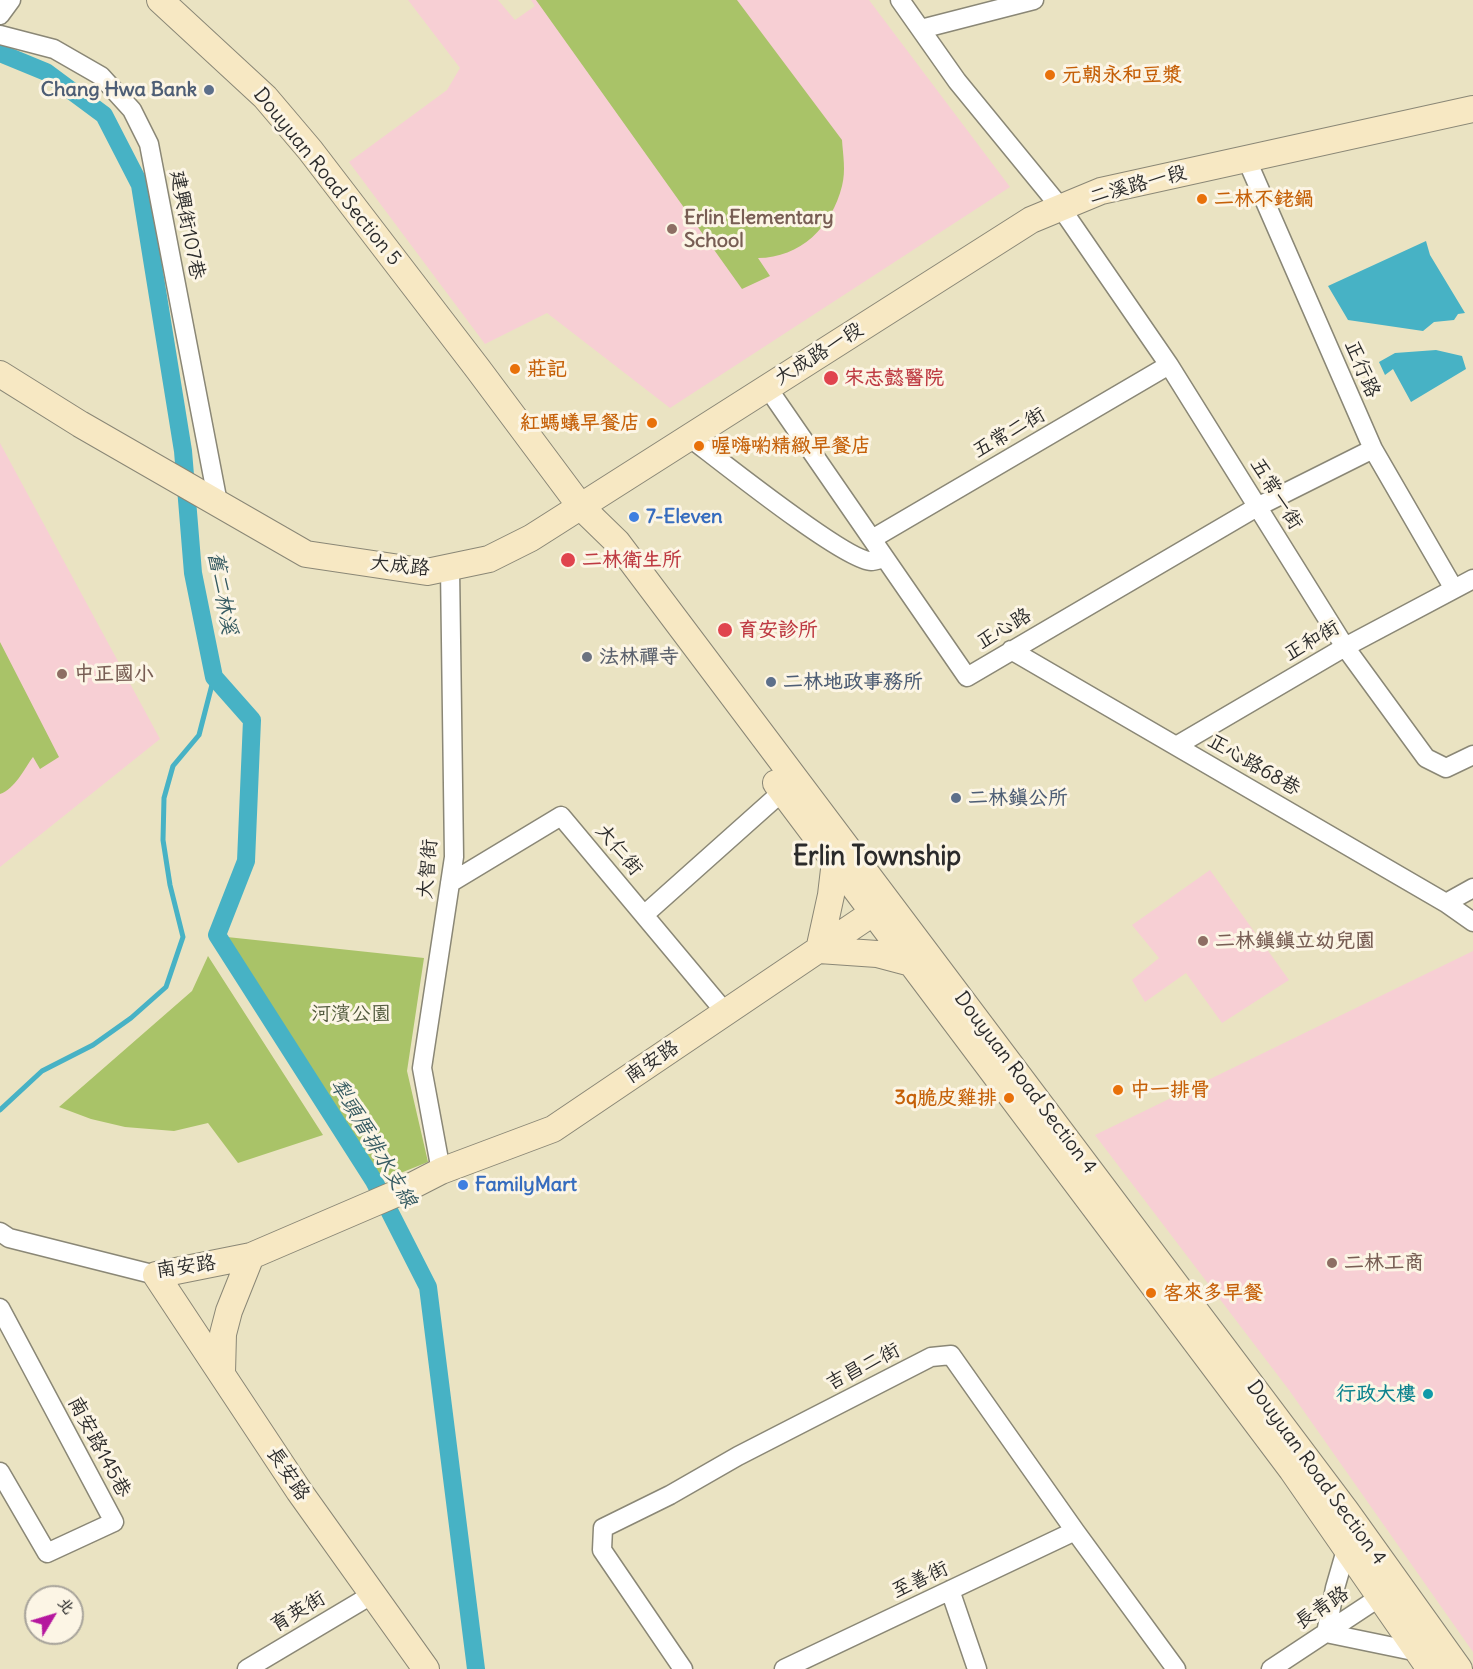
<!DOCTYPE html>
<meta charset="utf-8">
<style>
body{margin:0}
#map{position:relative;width:1473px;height:1669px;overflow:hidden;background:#eae3c2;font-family:Delius,"LXGW WenKai TC",sans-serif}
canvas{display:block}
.north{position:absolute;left:24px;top:1585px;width:60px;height:60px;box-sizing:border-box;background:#fcf5e5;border:2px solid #a8a49b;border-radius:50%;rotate:52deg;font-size:16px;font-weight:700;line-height:24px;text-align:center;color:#2b2b2b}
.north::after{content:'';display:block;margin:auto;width:21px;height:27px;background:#b5179e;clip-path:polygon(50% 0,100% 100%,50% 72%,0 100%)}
</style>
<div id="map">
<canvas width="1473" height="1669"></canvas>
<div class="north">北</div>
</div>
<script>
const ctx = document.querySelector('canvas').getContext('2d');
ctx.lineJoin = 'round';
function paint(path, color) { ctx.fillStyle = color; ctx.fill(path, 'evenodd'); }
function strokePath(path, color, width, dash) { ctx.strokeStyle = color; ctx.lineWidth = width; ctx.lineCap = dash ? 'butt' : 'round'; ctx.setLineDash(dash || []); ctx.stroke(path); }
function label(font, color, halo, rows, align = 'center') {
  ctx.font = font + ' Delius,"LXGW WenKai TC",sans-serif'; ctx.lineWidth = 6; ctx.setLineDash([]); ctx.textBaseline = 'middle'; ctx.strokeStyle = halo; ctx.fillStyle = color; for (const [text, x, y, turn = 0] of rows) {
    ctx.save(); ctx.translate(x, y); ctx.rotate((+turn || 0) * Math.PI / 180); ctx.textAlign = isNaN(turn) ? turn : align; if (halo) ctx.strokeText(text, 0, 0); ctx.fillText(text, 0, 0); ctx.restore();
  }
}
paint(new Path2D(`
 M 408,0 L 498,0 L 515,20 L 535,6 L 531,0 L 869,0 L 1010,187 L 670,408 L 547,313 L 485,344 L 349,162 L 447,90 L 460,68 Z
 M 0,443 L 160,739 L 0,867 Z
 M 1210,870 L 1289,980 L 1222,1023 L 1186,973 L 1145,1002 L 1132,980 L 1159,958 L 1132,925 Z
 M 1473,951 L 1473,1652 L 1289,1390 L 1095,1135 Z`), '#f7cfd4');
paint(new Path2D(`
 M 536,0 L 737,0 L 842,140 C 843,155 846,171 842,186 C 832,227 800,258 758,258 L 770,276 L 742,289 Z
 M 0,642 L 59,757 L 40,769 L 33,757 C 24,769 15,789 0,794 Z
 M 227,937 L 424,958 L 407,1071 L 428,1162 L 383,1180 Z
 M 208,956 L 323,1135 L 238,1163 L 208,1123 L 174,1131 L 125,1127 L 91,1119 L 59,1107 L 192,991 Z`), '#a9c368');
paint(new Path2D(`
 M 1426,241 L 1430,255 L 1465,313 L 1458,314 L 1454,320 L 1434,322 L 1423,331 L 1348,320 L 1328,286 Z
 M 1436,350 L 1462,356 L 1466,369 L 1411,402 L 1393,369 L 1385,375 L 1379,362 L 1395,353 Z`), '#47b2c5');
strokePath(new Path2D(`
 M 0,1110 L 42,1071 L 93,1045 L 131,1018 L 166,987 L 183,937 L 170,885 L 163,840 L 164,798 L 173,766 L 199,735 L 214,677`), '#47b2c5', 5);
strokePath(new Path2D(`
 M 0,53 L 46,72 L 104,115 L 140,185 L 183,451 L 193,573 L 214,677 L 252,720 L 246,861 L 217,935 L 374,1181 L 428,1287 L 476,1669`), '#47b2c5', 18);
const street = new Path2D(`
 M 900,0 L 957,81 L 1061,208 L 1169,365 L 1345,647 L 1426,758 L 1446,768 L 1473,755
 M 0,15 L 11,0
 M 921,29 L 1034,0
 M 0,35 L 54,49 L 101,76 L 132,110 L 149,144 L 218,503
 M 1246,158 L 1373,449 L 1454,589
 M 767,387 L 967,677 L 1257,507 L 1373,449
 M 689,437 C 717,458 845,561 871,561 C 875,561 880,559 884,558
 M 872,539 L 1169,365
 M 1011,650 L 1446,903 L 1473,922
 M 1176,746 L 1345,647 L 1473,579
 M 450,883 L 561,816 L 725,1012
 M 1446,903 L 1473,888
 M 644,915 L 783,791
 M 441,1171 L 422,1068 L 454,857 L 450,568
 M 0,1232 L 9,1238 L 156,1275
 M 0,1308 L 114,1522 L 47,1553 L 0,1472
 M 1346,1550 L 1335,1588 L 1326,1633 L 1418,1652
 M 950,1590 L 977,1669
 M 247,1669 L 373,1594
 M 683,1669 L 602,1550 L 603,1528 L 670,1495 L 738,1456 L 931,1357 L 951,1355 L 1075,1531 L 1176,1669
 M 784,1669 L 1075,1531
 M 1271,1669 L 1389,1591`);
const secondary = new Path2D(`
 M 160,0 L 265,97 L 310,150 L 478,369 L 581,507 L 617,542 L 1346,1511 L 1459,1669
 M 0,374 L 80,424 L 306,554 L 427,572 L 489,559 L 531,538 L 1031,220 L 1101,191 L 1473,109
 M 776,783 L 1292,1470 L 1430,1669
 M 835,861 L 831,895 L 819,950 L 877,954 L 911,963
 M 222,1373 L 223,1334 L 229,1311 L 251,1256
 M 426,1669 L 299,1491 L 156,1275 L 251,1256 L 400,1192 L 441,1171 L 553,1129 L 886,904`);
strokePath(street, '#8a8776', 21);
strokePath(secondary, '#8a8776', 28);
strokePath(street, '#fff', 18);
strokePath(secondary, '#f7e8c3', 26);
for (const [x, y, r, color] of [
 [1050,75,6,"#e8710a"],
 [209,90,6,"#5c6f8a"],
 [1202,199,6,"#e8710a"],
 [672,229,6,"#8d6e63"],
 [515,369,6,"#e8710a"],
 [831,378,8,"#e0444e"],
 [652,423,6,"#e8710a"],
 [699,446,6,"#e8710a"],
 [634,517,6,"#3f7fe0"],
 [568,560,8,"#e0444e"],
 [725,630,8,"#e0444e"],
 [587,657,6,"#6b7280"],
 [62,674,6,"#8d6e63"],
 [771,682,6,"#5c6f8a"],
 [956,798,6,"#5c6f8a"],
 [1203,941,6,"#8d6e63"],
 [1118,1090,6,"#e8710a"],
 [1009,1098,6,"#e8710a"],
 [463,1185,6,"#3f7fe0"],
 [1332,1263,6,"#8d6e63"],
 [1151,1293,6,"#e8710a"],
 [1428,1394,6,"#0f9aa8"]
]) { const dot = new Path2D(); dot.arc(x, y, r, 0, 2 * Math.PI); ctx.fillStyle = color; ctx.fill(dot); strokePath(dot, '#fcf5e5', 2); }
label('bold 20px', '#c56008', '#fcf5e5', [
 ["元朝永和豆漿",1062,75],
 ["二林不銠鍋",1214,199],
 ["莊記",527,369],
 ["紅螞蟻早餐店",640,423,"right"],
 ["喔嗨喲精緻早餐店",711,446],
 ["中一排骨",1130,1090],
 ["3q脆皮雞排",997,1098,"right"],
 ["客來多早餐",1163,1293]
], 'left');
label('bold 20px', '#4e5e75', '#fcf5e5', [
 ["Chang Hwa Bank",197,90,"right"],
 ["二林地政事務所",783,682],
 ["二林鎮公所",968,798]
], 'left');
label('20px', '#2b2b2b', '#fcf5e5', [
 ["Douyuan Road Section 5",327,177,51],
 ["二溪路一段",1138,185,-15],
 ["建興街107巷",187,225,79],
 ["大成路一段",819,354,-32],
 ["正行路",1362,369,67],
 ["五常二街",1009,433,-30],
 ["五常一街",1276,494,58],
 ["大成路",400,566,6],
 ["正心路",1004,629,-31],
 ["正和街",1312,641,-30],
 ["正心路68巷",1254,765,30],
 ["大仁街",619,850,50],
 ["大智街",428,869,-85],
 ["南安路",652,1062,-34],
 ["Douyuan Road Section 4",1025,1083,53],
 ["南安路",186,1267,-8],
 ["吉昌二街",863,1367,-27],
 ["南安路145巷",99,1447,62],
 ["Douyuan Road Section 4",1316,1473,54],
 ["長安路",288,1474,56],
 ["至善街",920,1580,-25],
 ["長青路",1322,1608,-34],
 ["育英街",298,1612,-31]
]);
label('bold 20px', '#785e54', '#fcf5e5', [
 ["Erlin Elementary",684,218],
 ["School",684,241],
 ["中正國小",74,674],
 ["二林鎮鎮立幼兒園",1215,941],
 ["二林工商",1344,1263]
], 'left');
label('bold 20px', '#be3a42', '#fcf5e5', [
 ["宋志懿醫院",844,378],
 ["二林衛生所",582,560],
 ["育安診所",738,630]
], 'left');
label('bold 20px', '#366cbe', '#fcf5e5', [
 ["7-Eleven",646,517],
 ["FamilyMart",475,1185]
], 'left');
label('bold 20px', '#5b616d', '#fcf5e5', [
 ["法林禪寺",599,657]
], 'left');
label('20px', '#51593d', '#fcf5e5', [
 ["河濱公園",351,1014]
]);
label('bold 20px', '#0d838f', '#fcf5e5', [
 ["行政大樓",1416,1394]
], 'right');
label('italic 21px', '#355a61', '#fcf5e5', [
 ["舊二林溪",222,593,80],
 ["犁頭厝排水支線",373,1143,59]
]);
label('bold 26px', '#2b2b2b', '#fcf5e5', [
 ["Erlin Township",877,858]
]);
</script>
